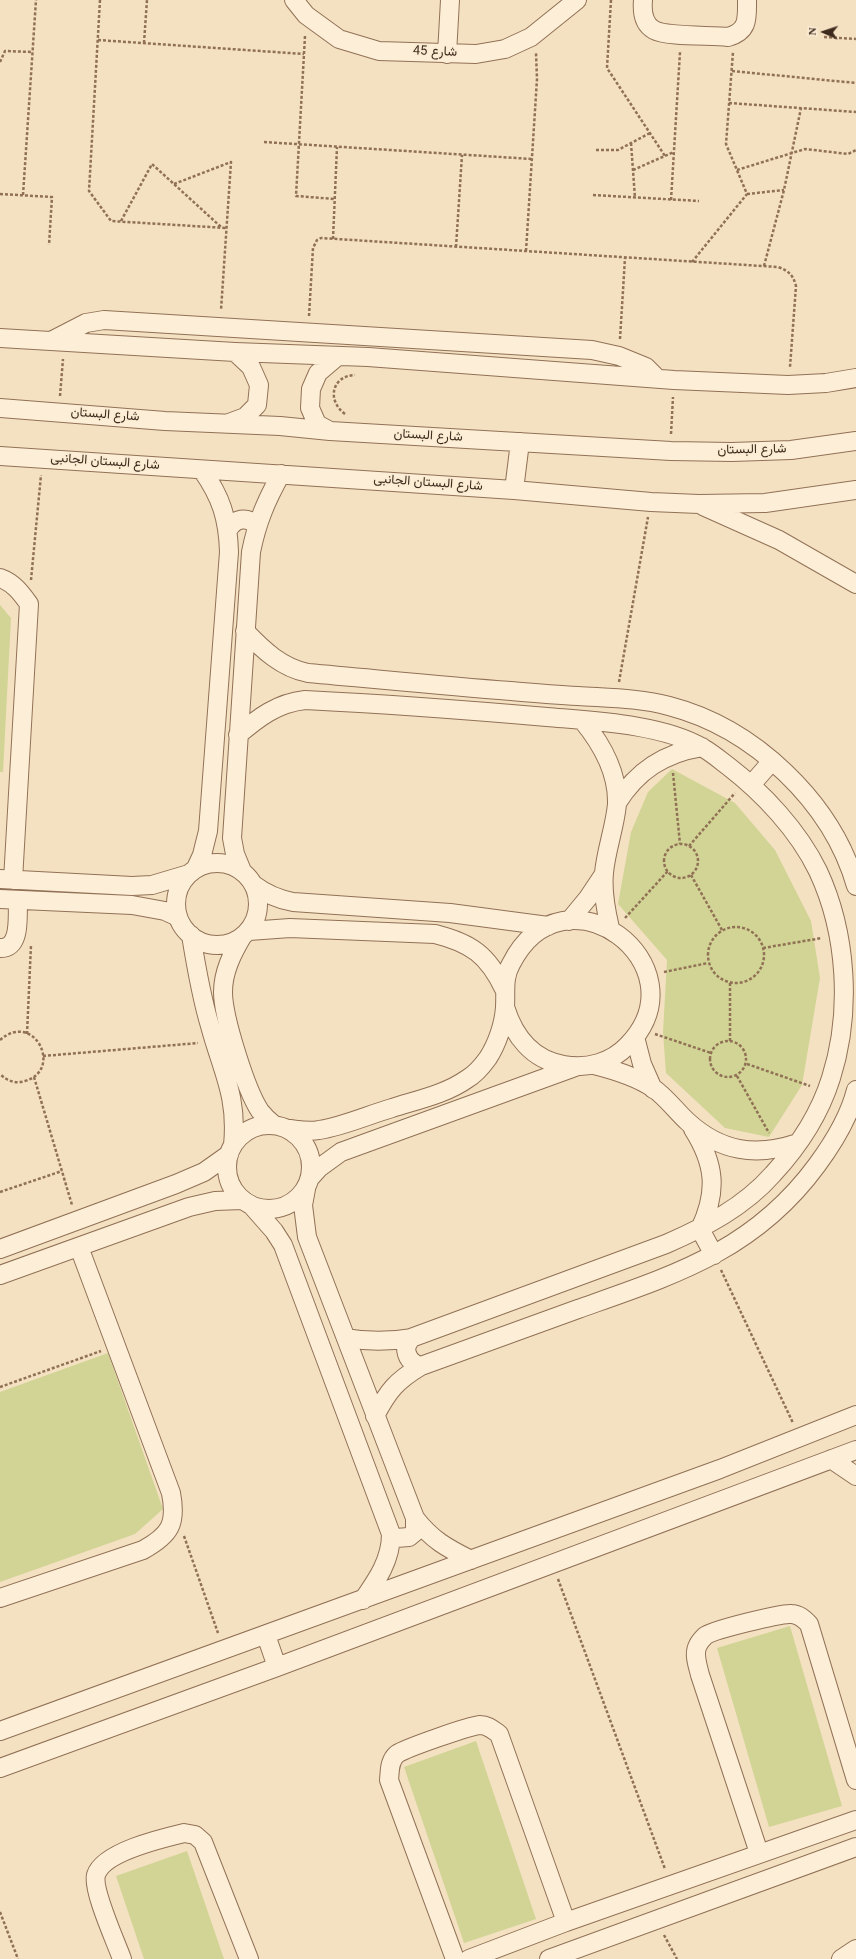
<!DOCTYPE html>
<meta charset="utf-8">
<style>
body{margin:0}
#map{position:relative;width:856px;height:1959px;overflow:hidden;background:#f4e1c2;font-family:Georgia,serif}
canvas{display:block}
.north{position:absolute;left:804px;top:12px;width:40px;height:40px;-webkit-text-stroke:3px #faebd3;paint-order:stroke;rotate:273deg;font-size:11px;font-weight:700;line-height:16px;text-align:center;color:#3e2a1c}
.north::after{content:'';display:block;margin:auto;width:14px;height:18px;background:#3e2a1c;clip-path:polygon(50% 0,100% 100%,50% 72%,0 100%)}
</style>
<div id="map">
<canvas width="856" height="1959"></canvas>
<div class="north">N</div>
</div>
<script>
const ctx = document.querySelector('canvas').getContext('2d');
ctx.lineJoin = 'round';
function paint(path, color) { ctx.fillStyle = color; ctx.fill(path, 'evenodd'); }
function strokePath(path, color, width, dash) { ctx.strokeStyle = color; ctx.lineWidth = width; ctx.lineCap = dash ? 'butt' : 'round'; ctx.setLineDash(dash || []); ctx.stroke(path); }
function label(font, color, halo, rows, align = 'center') {
  ctx.font = font + ' Georgia,Vazirmatn,serif'; ctx.lineWidth = 3; ctx.setLineDash([]); ctx.textBaseline = 'middle'; ctx.strokeStyle = halo; ctx.fillStyle = color; for (const [text, x, y, turn = 0] of rows) {
    ctx.save(); ctx.translate(x, y); ctx.rotate((+turn || 0) * Math.PI / 180); ctx.textAlign = isNaN(turn) ? turn : align; if (halo) ctx.strokeText(text, 0, 0); ctx.fillText(text, 0, 0); ctx.restore();
  }
}
paint(new Path2D(`
 M 0,605 L 11,618 L 3,772 L 0,772 Z
 M 672,769 L 735,803 L 775,850 L 811,921 L 820,978 L 802,1085 L 769,1137 L 725,1128 L 666,1073 L 663,1032 L 667,960 L 618,904 L 631,832 L 648,792 Z
 M 108,1353 L 163,1509 L 135,1534 L 0,1582 L 0,1392 Z
 M 790,1626 L 842,1806 L 769,1827 L 717,1648 Z
 M 476,1741 L 536,1919 L 464,1943 L 404,1767 Z
 M 187,1851 L 224,1959 L 144,1959 L 116,1876 Z`), '#d1d494');
const minor = new Path2D(`
 M 294,0 L 306,15 L 339,39 L 379,51 L 476,54 L 505,49 L 531,37 L 577,0
 M 643,0 C 642,11 643,24 654,30 C 667,37 711,35 728,37 C 749,31 747,18 747,0
 M 447,54 L 450,0
 M 0,338 L 235,352 L 368,357 L 674,380 L 788,385 L 826,383 L 856,378
 M 53,340 L 86,323 L 104,320 L 592,350 L 619,356 L 646,367 L 657,378
 M 0,408 L 165,421 L 280,426 L 330,431 L 671,451 L 732,452 L 791,450 L 856,441
 M 229,423 L 245,417 L 257,405 L 259,385 L 251,367 L 235,352
 M 330,431 L 317,424 L 310,408 L 311,389 L 318,373 L 338,356
 M 0,456 L 514,490 L 651,502 L 699,504 L 765,503 L 856,490
 M 514,490 L 520,442
 M 703,506 L 779,540 L 856,584
 M 228,530 C 235,518 246,516 257,525
 M 0,578 C 14,583 21,593 29,604 L 13,880
 M 245,631 C 263,650 282,668 308,673 C 376,679 443,686 511,691 C 533,693 555,695 578,696 C 608,698 640,698 669,706 C 754,728 832,802 856,886
 M 582,720 C 601,743 618,773 617,804 C 615,827 606,850 604,873 C 602,892 606,911 610,928
 M 238,735 C 258,718 277,703 305,700 C 386,704 466,710 547,717 C 593,721 663,724 703,748 C 712,753 720,760 728,766 C 763,793 798,830 818,871 C 847,933 852,1012 831,1078 C 820,1113 798,1147 773,1174 C 744,1207 705,1227 666,1244 L 411,1338 C 388,1342 369,1342 346,1338
 M 751,785 L 772,761
 M 617,803 C 637,771 664,753 702,747
 M176 904a41 41 0 1 1 82 0a41 41 0 1 1-82 0Z
 M 196,868 L 202,855 L 208,831 L 229,552 C 228,518 221,497 202,470
 M 242,871 L 235,854 L 232,838 L 251,552 C 257,522 266,501 281,474
 M 0,879 L 132,886 L 152,885 L 189,874
 M 254,885 C 266,894 277,899 293,902 L 450,913 L 548,926
 M 0,899 L 132,905 L 165,911 L 178,917
 M 569,921 L 588,898 L 604,874
 M 249,931 L 290,928 L 435,934 C 471,943 488,955 504,989
 M 191,935 C 196,966 201,996 210,1026 C 222,1071 238,1096 233,1145
 M 242,937 C 232,954 223,972 223,992 C 223,1017 246,1090 260,1111 C 264,1116 268,1120 273,1124
 M 0,948 C 22,949 17,915 18,900
 M 635,1037 L 642,1064 L 653,1089
 M 594,1065 C 614,1070 635,1076 653,1088 C 666,1097 676,1111 688,1122 C 721,1152 756,1157 798,1143
 M227 1167a42 42 0 1 1 84 0a42 42 0 1 1-84 0Z
 M 290,1129 C 299,1130 309,1132 319,1130 C 344,1126 368,1115 392,1108 C 417,1100 446,1094 467,1079 C 474,1075 483,1065 488,1058 C 497,1044 504,1024 505,1007 C 506,992 503,978 511,964 C 564,859 705,965 628,1045 C 611,1063 587,1069 564,1065 C 532,1060 514,1036 505,1007
 M 693,1129 C 715,1164 718,1191 700,1229 L 714,1255
 M 310,1178 L 319,1168 L 341,1152 L 575,1067
 M 306,1189 L 303,1205 L 307,1237 L 415,1518 C 432,1540 447,1548 471,1560
 M 252,1206 L 274,1231 L 283,1245 L 391,1534 C 391,1560 377,1580 363,1600
 M 0,1249 L 176,1184 L 204,1172 L 228,1155
 M 0,1275 L 189,1207 L 215,1201 L 242,1200
 M 411,1338 L 406,1347 C 406,1357 411,1364 421,1366
 M 375,1416 C 388,1391 396,1381 421,1366 C 473,1347 526,1328 578,1309 C 674,1275 754,1251 817,1165 C 834,1142 849,1118 856,1090
 M 831,1459 L 856,1476
 M 391,1534 L 396,1538 L 409,1537 L 415,1532 L 415,1518
 M 0,1598 L 143,1550 C 170,1535 177,1524 171,1493 L 79,1247
 M 266,1635 L 277,1667
 M 0,1731 L 720,1469 L 856,1415
 M 0,1768 L 277,1667 L 856,1450
 M 759,1853 L 700,1675 C 698,1666 693,1654 698,1645 C 699,1643 703,1638 705,1636 C 712,1630 782,1613 791,1614 C 799,1614 804,1619 809,1624 L 856,1780
 M 122,1959 C 116,1942 92,1890 96,1875 C 103,1852 163,1838 184,1833 L 195,1835 L 203,1842 L 249,1959
 M 455,1959 L 389,1780 C 390,1771 389,1761 397,1754 C 406,1748 469,1726 480,1725 C 488,1725 493,1730 499,1734 L 566,1922
 M 469,1959 L 566,1922 L 856,1820
 M 549,1959 L 856,1847
 M 841,1959 L 856,1949`);
strokePath(minor, '#917156', 20);
strokePath(new Path2D(`
 M 100,0 L 89,191 L 111,221 L 226,228
 M 611,0 L 607,68 L 665,156
 M 305,36 L 296,196 L 335,199
 M 824,37 L 856,39
 M 98,40 L 304,54
 M 144,43 L 147,0
 M 0,62 L 5,51 L 33,52
 M 732,71 L 856,83
 M 729,103 L 856,112
 M 264,142 L 532,159
 M 631,143 L 635,198
 M 596,150 L 618,150 L 650,133
 M 633,170 L 674,152
 M 737,170 L 805,149 L 848,154 L 856,150
 M 174,184 L 231,162 L 221,310
 M 0,194 L 52,197 L 49,245
 M 747,194 L 784,190
 M 23,195 L 36,0
 M 593,195 L 699,201
 M 671,200 L 680,52
 M 121,221 L 152,164 L 221,227
 M 333,239 L 337,147
 M 456,247 L 462,155
 M 526,251 L 537,79 L 536,53
 M 692,262 L 747,194 L 726,144 L 733,52
 M 764,266 L 784,190 L 801,108
 M 309,316 L 313,248 L 317,240 L 321,238 L 778,267 C 789,271 793,275 796,286 L 790,367
 M 620,339 L 625,258
 M 60,396 L 63,359
 M 345,414 C 327,401 331,376 355,375
 M 671,434 L 673,397
 M 31,580 L 41,475
 M 619,682 L 648,517
 M 673,773 L 680,844
 M664 861a17 17 0 1 1 34 0a17 17 0 1 1-34 0Z
 M 689,846 L 735,793
 M 691,875 L 722,930
 M 625,918 L 668,871
 M708 955a28 28 0 1 1 56 0a28 28 0 1 1-56 0Z
 M 763,948 L 822,938
 M 664,972 L 708,963
 M 730,983 L 730,1041
 M 27,1034 L 31,945
 M 655,1034 L 711,1053
 M 0,1040 C 34,1010 64,1070 25,1081 C 16,1084 7,1081 0,1074
 M710 1059a18 18 0 1 1 36 0a18 18 0 1 1-36 0Z
 M 43,1056 L 198,1043
 M 747,1064 L 810,1086
 M 737,1076 L 769,1133
 M 34,1077 L 72,1205
 M 0,1192 L 62,1171
 M 721,1270 L 793,1423
 M 0,1387 L 101,1351
 M 184,1536 L 218,1633
 M 558,1579 L 665,1869
 M 0,1912 L 18,1959
 M 664,1935 L 677,1959`), '#917156', 2.5, [3, 2]);
strokePath(minor, '#fdeed7', 18);
label('13px', '#3e2a1c', '#faebd3', [
 ["شارع 45",435,53,2],
 ["شارع البستان",105,416,4],
 ["شارع البستان",428,437,3],
 ["شارع البستان",752,451,-1],
 ["شارع البستان الجانبى",105,463,4],
 ["شارع البستان الجانبى",428,484,4]
]);
</script>
